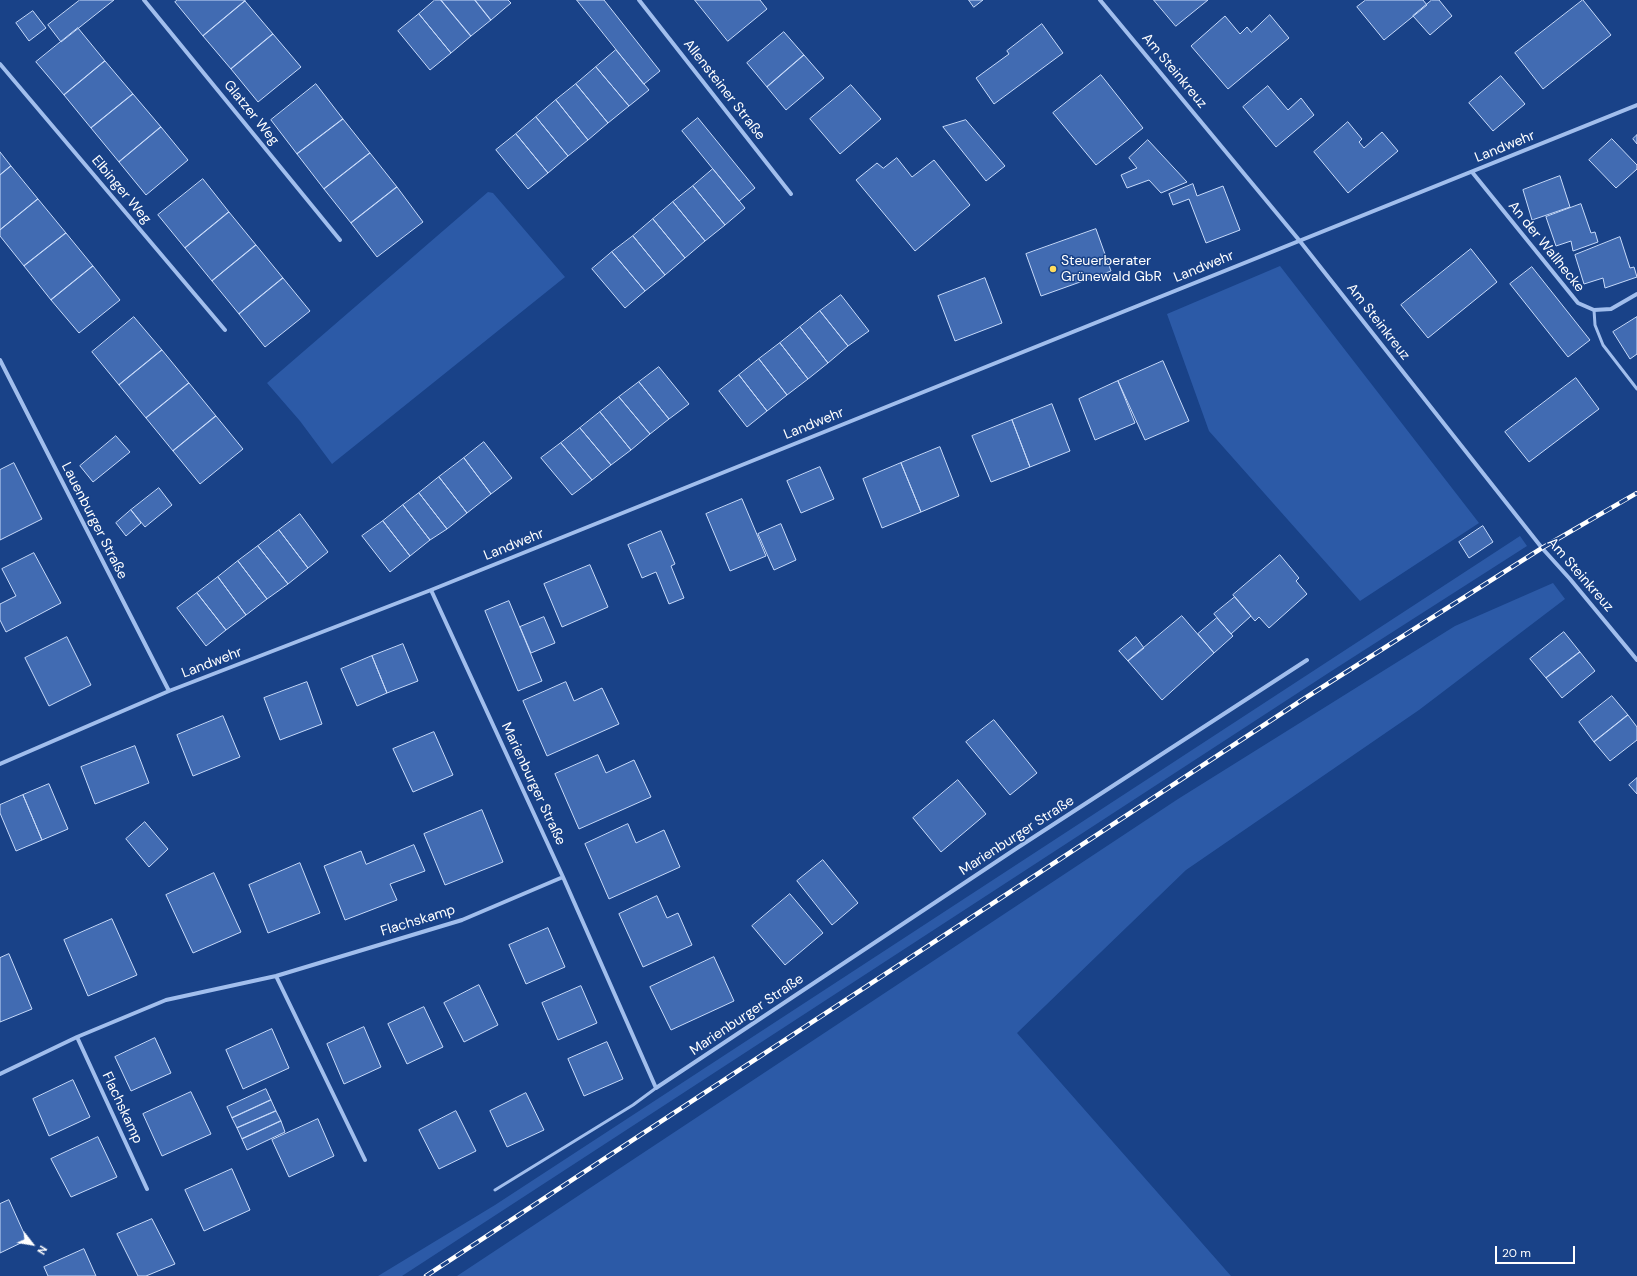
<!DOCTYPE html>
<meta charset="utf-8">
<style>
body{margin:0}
#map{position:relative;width:1637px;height:1276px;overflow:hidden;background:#194288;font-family:"DM Sans",sans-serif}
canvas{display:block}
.north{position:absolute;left:12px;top:1224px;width:40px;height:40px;-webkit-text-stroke:3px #194288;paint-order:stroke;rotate:121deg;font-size:11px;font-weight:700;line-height:16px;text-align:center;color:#fff}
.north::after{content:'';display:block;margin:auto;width:14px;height:18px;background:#fff;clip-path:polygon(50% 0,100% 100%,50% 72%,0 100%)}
.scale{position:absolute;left:1495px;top:1246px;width:80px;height:18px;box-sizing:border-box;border:2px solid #fff;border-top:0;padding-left:5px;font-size:12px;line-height:14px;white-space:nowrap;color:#fff;-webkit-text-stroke:3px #194288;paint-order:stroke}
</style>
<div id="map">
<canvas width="1637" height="1276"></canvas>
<div class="north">N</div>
<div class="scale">20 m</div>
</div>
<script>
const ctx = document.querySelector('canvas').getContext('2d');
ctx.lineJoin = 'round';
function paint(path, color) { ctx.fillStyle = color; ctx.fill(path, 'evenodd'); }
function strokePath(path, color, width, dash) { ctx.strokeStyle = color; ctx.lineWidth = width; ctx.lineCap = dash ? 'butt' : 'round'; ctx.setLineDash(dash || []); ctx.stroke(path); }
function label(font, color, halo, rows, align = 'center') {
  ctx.font = font + ' "DM Sans",sans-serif'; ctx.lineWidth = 3; ctx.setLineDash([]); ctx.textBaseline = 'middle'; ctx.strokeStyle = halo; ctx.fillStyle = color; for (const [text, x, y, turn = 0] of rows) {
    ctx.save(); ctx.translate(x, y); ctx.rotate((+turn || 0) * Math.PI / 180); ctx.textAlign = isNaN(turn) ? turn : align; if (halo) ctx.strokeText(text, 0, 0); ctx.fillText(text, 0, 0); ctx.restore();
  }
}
paint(new Path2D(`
 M 488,192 L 493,193 L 565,277 L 332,464 L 300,421 L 267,383 Z
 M 1280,266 L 1479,523 L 1360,601 L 1209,431 L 1167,314 Z
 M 1520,536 L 1527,546 L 1330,672 L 402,1276 L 378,1276 L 495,1205 Z
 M 1553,583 L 1565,599 L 1419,710 L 1186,870 L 1017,1033 L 1231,1276 L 457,1276 L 1178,799 L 1455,626 Z`), '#2c5aa7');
const building = new Path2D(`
 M 80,0 L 114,0 L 61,42 L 48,25 Z
 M 178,0 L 245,0 L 245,1 L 203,36 L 175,2 Z
 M 435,0 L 441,0 L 471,36 L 451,53 L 419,14 Z
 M 441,0 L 475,0 L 491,20 L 471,36 Z
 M 475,0 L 508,0 L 511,3 L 491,20 Z
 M 577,0 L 604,0 L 660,71 L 644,84 Z
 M 695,0 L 760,0 L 767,9 L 728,41 Z
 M 969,0 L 983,0 L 974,7 Z
 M 1154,0 L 1208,0 L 1176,26 Z
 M 1366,0 L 1423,0 L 1427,5 L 1384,40 L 1357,7 Z
 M 1432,0 L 1439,0 L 1452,16 L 1430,35 L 1413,16 Z
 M 1583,0 L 1611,35 L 1543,89 L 1515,53 Z
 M 245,1 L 273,34 L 231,69 L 203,36 Z
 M 33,11 L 46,28 L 29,41 L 16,23 Z
 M 419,14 L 451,53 L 430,70 L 398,31 Z
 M 1270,15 L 1289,38 L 1228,89 L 1191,46 L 1225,16 L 1240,34 L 1247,27 L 1251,32 Z
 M 1042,24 L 1063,53 L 994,104 L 976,78 L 1009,54 L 1007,51 Z
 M 78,28 L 105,61 L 64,95 L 36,62 Z
 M 784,32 L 804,55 L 767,87 L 747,63 Z
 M 273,34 L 301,67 L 258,102 L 231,69 Z
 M 616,50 L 649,90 L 629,106 L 596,67 Z
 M 804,55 L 824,78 L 786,110 L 767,87 Z
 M 105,61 L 133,94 L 91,128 L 64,95 Z
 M 596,67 L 629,106 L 608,123 L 576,84 Z
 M 1101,75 L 1143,128 L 1096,165 L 1053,113 Z
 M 1501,76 L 1525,104 L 1493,131 L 1469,103 Z
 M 316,84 L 343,119 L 297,154 L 271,120 Z
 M 576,84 L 608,123 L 588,140 L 556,100 Z
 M 851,85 L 881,119 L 840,154 L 810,119 Z
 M 1268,86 L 1288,110 L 1301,98 L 1314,115 L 1276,147 L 1243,107 Z
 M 133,94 L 161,127 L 119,162 L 91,128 Z
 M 556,100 L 588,140 L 568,156 L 536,117 Z
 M 536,117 L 568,156 L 548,173 L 516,134 Z
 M 698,118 L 755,188 L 739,201 L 682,131 Z
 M 343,119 L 370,153 L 324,189 L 297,154 Z
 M 966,120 L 1005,166 L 986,181 L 943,127 Z
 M 1348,122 L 1362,139 L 1359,142 L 1364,148 L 1382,132 L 1398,151 L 1348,193 L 1314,152 Z
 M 161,127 L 188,160 L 146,195 L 119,162 Z
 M 516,134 L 548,173 L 528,189 L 496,150 Z
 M 1637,135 L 1637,144 L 1633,139 Z
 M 1612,139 L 1637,165 L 1637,169 L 1616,188 L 1589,160 Z
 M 1148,140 L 1187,182 L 1161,193 L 1149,180 L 1127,188 L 1121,175 L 1137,168 L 1129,158 Z
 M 0,152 L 11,166 L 0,175 Z
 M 370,153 L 397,187 L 351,223 L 324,189 Z
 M 897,158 L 912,177 L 934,160 L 970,205 L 915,251 L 856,180 L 877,163 L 883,168 Z
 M 11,166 L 38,199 L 0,230 L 0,175 Z
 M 713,169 L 745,208 L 725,225 L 693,186 Z
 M 1560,176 L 1570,207 L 1532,220 L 1523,190 Z
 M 203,179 L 229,212 L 185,248 L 158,215 Z
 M 1193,184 L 1197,196 L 1223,186 L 1240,230 L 1206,243 L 1189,199 L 1173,205 L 1169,194 Z
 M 693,186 L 725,225 L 705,241 L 673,202 Z
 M 397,187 L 423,222 L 377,257 L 351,223 Z
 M 38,199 L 66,233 L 24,266 L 0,236 L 0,230 Z
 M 673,202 L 705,241 L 685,258 L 653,219 Z
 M 1581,204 L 1591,233 L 1595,232 L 1598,242 L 1573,251 L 1571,241 L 1556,246 L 1546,217 Z
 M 229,212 L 256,245 L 212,281 L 185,248 Z
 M 653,219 L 685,258 L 665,275 L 633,236 Z
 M 1096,229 L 1111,271 L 1041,296 L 1026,254 Z
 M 66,233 L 93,266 L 51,300 L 24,266 Z
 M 633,236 L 665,275 L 645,291 L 612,252 Z
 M 1620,237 L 1630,268 L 1634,267 L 1637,277 L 1605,288 L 1603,278 L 1584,284 L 1575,255 Z
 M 256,245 L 283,278 L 239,314 L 212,281 Z
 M 1471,249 L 1497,282 L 1428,338 L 1401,305 Z
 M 612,252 L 645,291 L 625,308 L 592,269 Z
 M 93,266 L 120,300 L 79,333 L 51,300 Z
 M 1532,267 L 1590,340 L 1568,357 L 1510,284 Z
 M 283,278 L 310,311 L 265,347 L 239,314 Z
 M 985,278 L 1002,323 L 955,341 L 938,296 Z
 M 841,295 L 869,331 L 848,346 L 820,311 Z
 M 820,311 L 848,346 L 828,363 L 800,327 Z
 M 134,317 L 162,350 L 119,385 L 92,352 Z
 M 1637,317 L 1637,354 L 1630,359 L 1613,332 Z
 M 800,327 L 828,363 L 808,379 L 780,343 Z
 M 780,343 L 808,379 L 787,395 L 759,359 Z
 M 162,350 L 189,383 L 146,418 L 119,385 Z
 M 759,359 L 787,395 L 767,411 L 739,375 Z
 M 1163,361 L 1189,421 L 1145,440 L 1118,381 Z
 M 659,367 L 689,404 L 669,419 L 639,382 Z
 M 739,375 L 767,411 L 747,427 L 719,391 Z
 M 1576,378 L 1599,409 L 1529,462 L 1505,432 Z
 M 1118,381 L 1135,423 L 1095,440 L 1079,399 Z
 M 639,382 L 669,419 L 650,434 L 619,397 Z
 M 189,383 L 216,416 L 173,451 L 146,418 Z
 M 619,397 L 650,434 L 631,450 L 600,412 Z
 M 1052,404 L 1070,451 L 1030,467 L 1012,420 Z
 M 600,412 L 631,450 L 611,465 L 580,428 Z
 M 216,416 L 243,449 L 200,484 L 173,451 Z
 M 1012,420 L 1030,467 L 991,482 L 972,436 Z
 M 580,428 L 611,465 L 592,480 L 561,443 Z
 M 116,436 L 130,452 L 93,482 L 80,466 Z
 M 484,442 L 512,478 L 491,494 L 464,458 Z
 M 561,443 L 592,480 L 572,495 L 541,458 Z
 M 940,447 L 959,496 L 921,512 L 901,463 Z
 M 464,458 L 491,494 L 467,513 L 439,477 Z
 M 14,463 L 42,519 L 0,540 L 0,470 Z
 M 901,463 L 921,512 L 882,528 L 863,479 Z
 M 820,467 L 834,499 L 801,513 L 787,481 Z
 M 439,477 L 467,513 L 447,529 L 419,493 Z
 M 159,488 L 172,505 L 145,527 L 131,510 Z
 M 419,493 L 447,529 L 430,540 L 403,505 Z
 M 742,499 L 766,556 L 730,571 L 706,514 Z
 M 403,505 L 430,540 L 410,556 L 383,521 Z
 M 131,510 L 141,523 L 126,536 L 116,523 Z
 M 300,514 L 328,552 L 308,568 L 279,530 Z
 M 383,521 L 410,556 L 390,572 L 362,536 Z
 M 781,524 L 796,560 L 774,570 L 758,534 Z
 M 1483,526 L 1493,542 L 1469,558 L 1459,542 Z
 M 279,530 L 308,568 L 288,584 L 258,546 Z
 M 661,531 L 675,564 L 671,566 L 684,598 L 669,604 L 656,572 L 642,578 L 628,545 Z
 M 258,546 L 288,584 L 267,599 L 238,561 Z
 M 34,553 L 61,603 L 6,632 L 0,620 L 0,604 L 16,596 L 2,569 Z
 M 1280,555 L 1299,578 L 1296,581 L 1307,594 L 1269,628 L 1259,617 L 1255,621 L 1233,595 Z
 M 238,561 L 267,599 L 246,615 L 218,577 Z
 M 590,565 L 608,607 L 562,627 L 544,584 Z
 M 218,577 L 246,615 L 226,630 L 197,593 Z
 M 197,593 L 226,630 L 206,646 L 177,608 Z
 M 1235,597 L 1251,616 L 1231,634 L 1214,614 Z
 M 509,601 L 542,681 L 518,691 L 485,611 Z
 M 1182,616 L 1214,653 L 1162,700 L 1128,661 Z
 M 544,617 L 555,643 L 531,653 L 520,627 Z
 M 1217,618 L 1233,636 L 1214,653 L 1198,634 Z
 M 1564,632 L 1580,652 L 1546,678 L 1530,659 Z
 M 67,637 L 91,685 L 49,706 L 25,658 Z
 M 1136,637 L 1144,648 L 1128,661 L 1119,651 Z
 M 403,644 L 418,681 L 387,693 L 372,656 Z
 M 1580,652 L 1595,671 L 1562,698 L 1546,678 Z
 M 372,656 L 387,693 L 357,706 L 341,669 Z
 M 307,682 L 322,724 L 280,740 L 264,698 Z
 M 566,682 L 574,701 L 602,688 L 619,724 L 547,756 L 523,701 Z
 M 1612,696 L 1628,715 L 1594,742 L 1579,722 Z
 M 1628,715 L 1637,727 L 1637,740 L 1610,761 L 1594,742 Z
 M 223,716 L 240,757 L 193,776 L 177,735 Z
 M 994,720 L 1037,773 L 1010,795 L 966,742 Z
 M 434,732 L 453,775 L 413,792 L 393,749 Z
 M 135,746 L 149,783 L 95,804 L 81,767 Z
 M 598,755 L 606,773 L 634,760 L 651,797 L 579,829 L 555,774 Z
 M 1637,778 L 1637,794 L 1629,785 Z
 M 958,780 L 986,814 L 941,852 L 913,818 Z
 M 49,784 L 68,829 L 42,840 L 23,795 Z
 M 23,795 L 42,840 L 16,851 L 0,813 L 0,805 Z
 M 482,810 L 503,862 L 445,885 L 424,834 Z
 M 145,822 L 168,849 L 149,867 L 126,839 Z
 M 628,824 L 636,843 L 664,830 L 680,867 L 609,899 L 585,844 Z
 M 414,845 L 425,871 L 390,884 L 397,900 L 345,920 L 324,866 L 361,851 L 366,864 Z
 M 823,860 L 858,903 L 832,925 L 797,881 Z
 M 300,863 L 320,913 L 268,933 L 249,885 Z
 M 214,873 L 241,932 L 193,953 L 166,895 Z
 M 790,894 L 823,933 L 785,965 L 752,926 Z
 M 657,896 L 667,918 L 678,913 L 692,945 L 643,967 L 619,914 Z
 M 112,919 L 137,975 L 88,996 L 64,940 Z
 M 548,928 L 565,967 L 526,984 L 509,945 Z
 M 9,954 L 32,1009 L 0,1022 L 0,958 Z
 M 714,957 L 734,1001 L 671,1030 L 650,987 Z
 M 479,985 L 498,1025 L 464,1042 L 444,1003 Z
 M 581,986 L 597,1023 L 558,1040 L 542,1003 Z
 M 424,1007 L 443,1047 L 407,1064 L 388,1024 Z
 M 364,1027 L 381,1067 L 344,1084 L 327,1044 Z
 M 272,1029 L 289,1068 L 243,1089 L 226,1050 Z
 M 155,1038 L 171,1073 L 131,1091 L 115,1057 Z
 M 607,1042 L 623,1079 L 584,1096 L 568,1059 Z
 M 73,1080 L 90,1117 L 49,1136 L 33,1099 Z
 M 266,1089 L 271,1100 L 232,1118 L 227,1107 Z
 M 191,1092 L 211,1134 L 162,1156 L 143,1114 Z
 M 526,1093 L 544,1130 L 507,1147 L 490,1111 Z
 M 271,1100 L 276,1111 L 237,1128 L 232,1118 Z
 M 276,1111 L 281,1121 L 242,1139 L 237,1128 Z
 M 456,1111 L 476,1151 L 439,1169 L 419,1130 Z
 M 318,1119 L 334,1156 L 289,1177 L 272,1140 Z
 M 281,1121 L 285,1132 L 247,1150 L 242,1139 Z
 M 98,1137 L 117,1177 L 71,1197 L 51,1159 Z
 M 232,1169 L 250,1210 L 204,1231 L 185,1190 Z
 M 9,1200 L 27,1240 L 0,1253 L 0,1204 Z
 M 152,1219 L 175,1264 L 146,1276 L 138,1276 L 117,1234 Z
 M 84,1249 L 96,1276 L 48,1276 L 44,1267 Z`);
paint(building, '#416bb2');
strokePath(building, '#c7dafa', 1);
strokePath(new Path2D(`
 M 1594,310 L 1595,325 L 1603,345 L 1637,389
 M 495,1190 L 633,1105 L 656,1088`), '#a1beed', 3);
strokePath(new Path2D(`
 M 144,0 L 340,240
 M 639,0 L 791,194
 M 1100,0 L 1299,240 L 1542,548 L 1570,579 L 1637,660
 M 0,64 L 225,330
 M 1472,172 L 1578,303 L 1594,310 L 1611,309 L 1637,294
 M 0,360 L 169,691
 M 431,590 L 563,877 L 656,1088 L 1017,848 L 1307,660
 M 0,764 L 169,691 L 431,590 L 1637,105
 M 276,976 L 365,1160
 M 77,1037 L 147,1189
 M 0,1074 L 77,1037 L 166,1000 L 276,976 L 462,920 L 563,877`), '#a1beed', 4);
const rail = new Path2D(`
 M 426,1276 L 1302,700 L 1542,548 L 1637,493`);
strokePath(rail, '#fff', 4.5);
strokePath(rail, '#194288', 3, [9]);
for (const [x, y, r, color] of [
 [1053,269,4,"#ffdc5d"]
]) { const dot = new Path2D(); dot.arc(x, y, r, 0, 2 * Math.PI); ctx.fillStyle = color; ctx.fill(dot); strokePath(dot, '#194288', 1.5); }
label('14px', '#fff', '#194288', [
 ["Am Steinkreuz",1174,71,50],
 ["Allensteiner Straße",724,90,52],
 ["Glatzer Weg",251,113,51],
 ["Landwehr",1505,147,-22],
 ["Elbinger Weg",121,190,50],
 ["An der Wallhecke",1546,247,51],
 ["Landwehr",1204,267,-22],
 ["Am Steinkreuz",1378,322,52],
 ["Landwehr",814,424,-22],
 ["Lauenburger Straße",94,521,63],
 ["Landwehr",514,545,-22],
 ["Am Steinkreuz",1580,575,49],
 ["Landwehr",212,663,-21],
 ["Marienburger Straße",533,784,65],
 ["Marienburger Straße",1017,836,-33],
 ["Flachskamp",418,921,-17],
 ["Marienburger Straße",747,1015,-34],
 ["Flachskamp",122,1108,65]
]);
label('14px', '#fff', '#194288', [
 ["Steuerberater",1061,261],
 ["Grünewald GbR",1061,277]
], 'left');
</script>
